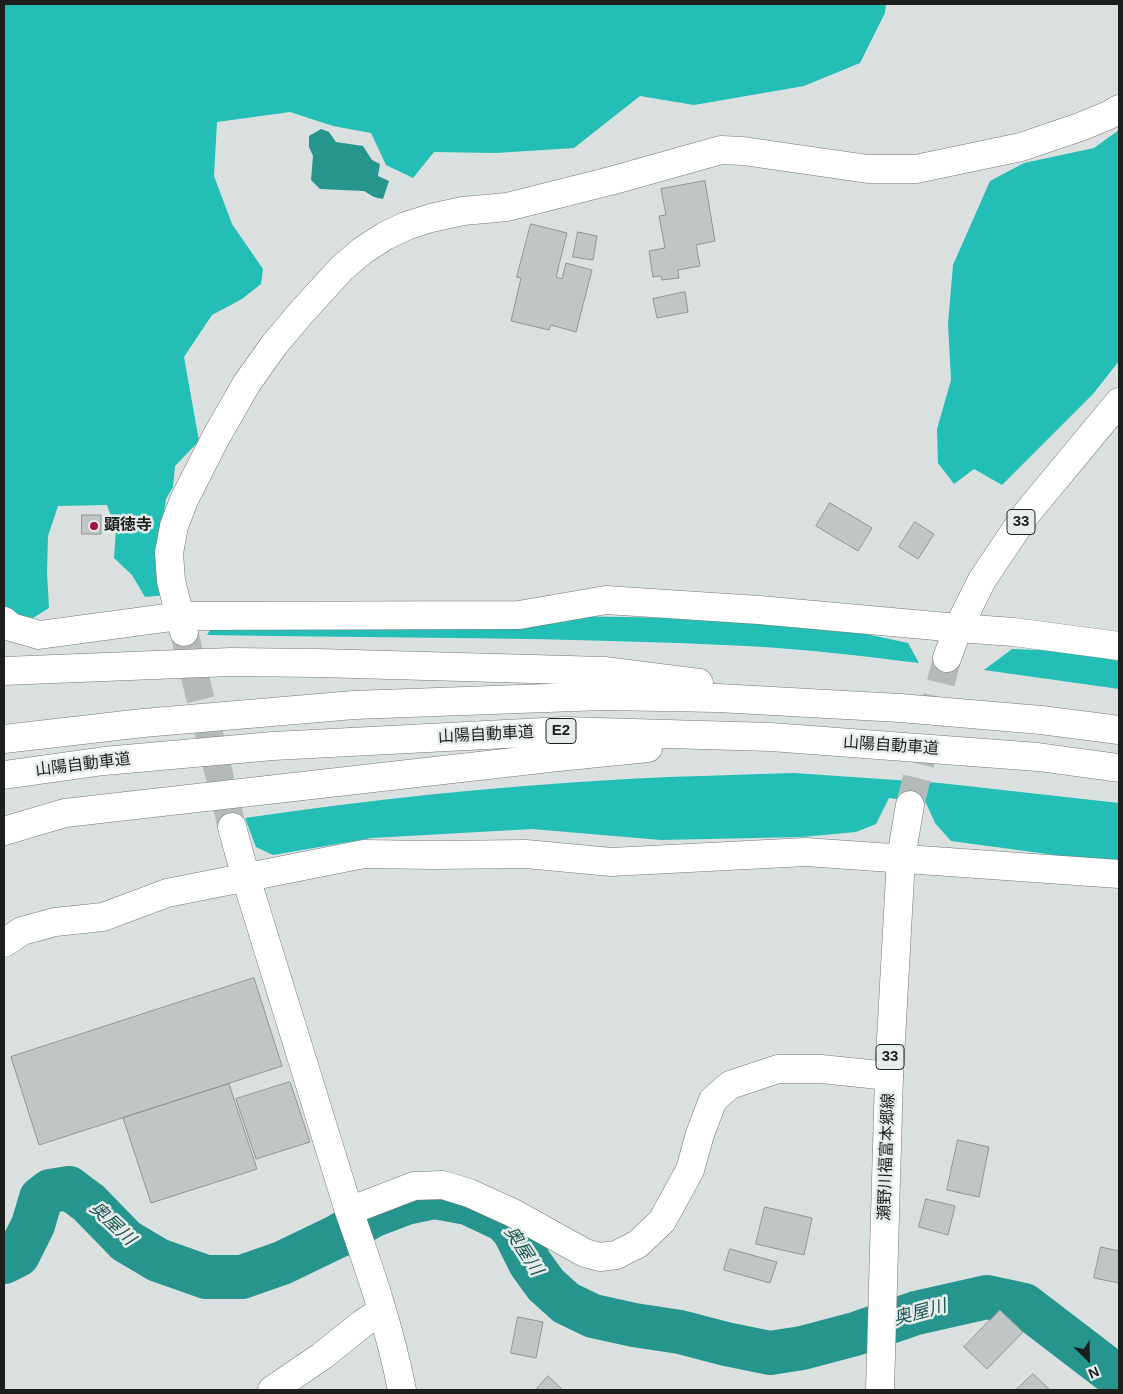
<!DOCTYPE html>
<meta charset="utf-8">
<style>
body{margin:0}
#map{position:relative;width:1123px;height:1394px;overflow:hidden;background:#dae0df;font-family:Arial,sans-serif}
canvas{display:block}
.frame{position:absolute;inset:0;border:5px solid #1d1f1f;pointer-events:none}
.north{position:absolute;left:1063px;top:1334px;width:50px;height:50px;-webkit-text-stroke:4px #e7edec;paint-order:stroke;rotate:157deg;font-size:14px;font-weight:700;line-height:20px;text-align:center;color:#1d1f1f}
.north::after{content:'';display:block;margin:auto;width:18px;height:22px;background:#1d1f1f;clip-path:polygon(50% 0,100% 100%,50% 72%,0 100%)}
</style>
<div id="map">
<canvas width="1123" height="1394"></canvas>
<div class="frame"></div>
<div class="north">N</div>
</div>
<script>
const ctx = document.querySelector('canvas').getContext('2d');
ctx.lineJoin = 'round';
function paint(path, color) { ctx.fillStyle = color; ctx.fill(path, 'evenodd'); }
function strokePath(path, color, width, dash) { ctx.strokeStyle = color; ctx.lineWidth = width; ctx.lineCap = dash ? 'butt' : 'round'; ctx.setLineDash(dash || []); ctx.stroke(path); }
function label(font, color, halo, rows, align = 'center') {
  ctx.font = font + ' Arial,"Noto Sans JP",sans-serif'; ctx.lineWidth = 5; ctx.setLineDash([]); ctx.textBaseline = 'middle'; ctx.strokeStyle = halo; ctx.fillStyle = color; for (const [text, x, y, turn = 0] of rows) {
    ctx.save(); ctx.translate(x, y); ctx.rotate((+turn || 0) * Math.PI / 180); ctx.textAlign = isNaN(turn) ? turn : align; if (halo) ctx.strokeText(text, 0, 0); ctx.fillText(text, 0, 0); ctx.restore();
  }
}
paint(new Path2D(`
 M 4,4 L 886,4 L 885,13 L 860,63 L 804,86 L 694,105 L 640,96 L 574,148 L 496,153 L 434,152 L 413,178 L 386,165 L 371,133 L 333,126 L 290,112 L 217,122 L 214,176 L 232,224 L 263,269 L 261,284 L 242,299 L 212,315 L 184,357 L 199,441 L 175,466 L 173,487 L 166,499 L 163,519 L 166,595 L 145,597 L 132,575 L 114,558 L 116,530 L 107,505 L 58,506 L 48,536 L 47,573 L 49,608 L 33,618 L 5,614 L 4,611 Z
 M 1119,130 L 1119,361 L 1093,394 L 1002,485 L 974,469 L 954,484 L 938,463 L 937,429 L 951,380 L 948,324 L 953,265 L 990,181 L 1024,163 L 1094,148 Z
 M 563,616 L 743,619 L 838,628 L 908,643 L 919,663 C 862,656 804,649 746,646 C 567,637 386,638 207,635 L 213,625 Z
 M 1012,649 L 1066,651 L 1119,661 L 1119,689 L 984,670 Z
 M 794,773 L 940,783 L 1119,803 L 1119,860 L 1062,856 L 951,841 L 935,823 L 926,803 L 889,798 L 876,824 L 856,832 L 802,837 L 661,840 L 532,829 L 372,838 L 273,855 L 256,847 L 245,818 C 372,799 499,786 627,779 C 682,776 738,775 794,773 Z`), '#23beb5');
paint(new Path2D(`
 M 321,129 L 329,132 L 336,142 L 363,146 L 372,160 L 380,164 L 378,176 L 389,181 L 383,199 L 374,197 L 364,191 L 320,189 L 311,180 L 313,156 L 309,147 L 309,136 Z`), '#26958d');
strokePath(new Path2D(`
 M 1109,1370 L 1119,1361`), '#26958d', 8);
strokePath(new Path2D(`
 M 4,1262 L 18,1255 L 33,1225 L 41,1198 L 50,1191 L 69,1188 L 89,1203 L 126,1241 L 158,1260 L 206,1277 L 242,1277 L 282,1263 L 338,1236 L 372,1216 L 406,1203 L 435,1197 L 468,1203 L 504,1220 L 514,1231 L 530,1263 L 546,1285 L 566,1303 L 593,1316 L 634,1325 L 680,1332 L 726,1344 L 770,1353 L 802,1348 L 855,1334 L 916,1313 L 987,1297 L 1024,1305 L 1109,1370 L 1119,1374`), '#26958d', 44);
const building = new Path2D(`
 M 705,181 L 715,241 L 696,245 L 700,266 L 678,270 L 679,278 L 662,280 L 661,276 L 653,277 L 649,251 L 665,248 L 659,216 L 666,215 L 661,189 Z
 M 531,224 L 567,233 L 556,277 L 562,279 L 566,263 L 592,270 L 576,332 L 551,325 L 549,330 L 511,321 L 521,278 L 517,277 Z
 M 578,232 L 597,236 L 593,260 L 573,257 Z
 M 685,292 L 688,312 L 657,318 L 653,299 Z
 M 830,503 L 872,528 L 858,551 L 816,526 Z
 M 82,515 L 101,515 L 101,534 L 82,534 Z
 M 915,522 L 934,534 L 918,559 L 899,547 Z
 M 254,978 L 282,1066 L 39,1145 L 11,1057 Z
 M 290,1082 L 310,1142 L 256,1159 L 236,1099 Z
 M 229,1084 L 257,1169 L 151,1203 L 123,1118 Z
 M 958,1140 L 989,1147 L 979,1197 L 947,1190 Z
 M 926,1199 L 955,1206 L 948,1235 L 919,1227 Z
 M 765,1207 L 812,1218 L 804,1255 L 756,1244 Z
 M 1101,1247 L 1119,1251 L 1119,1283 L 1094,1278 Z
 M 730,1249 L 777,1262 L 770,1283 L 724,1270 Z
 M 1000,1310 L 1023,1332 L 987,1369 L 964,1347 Z
 M 518,1317 L 543,1322 L 536,1358 L 511,1353 Z
 M 1033,1374 L 1050,1390 L 1016,1390 Z
 M 548,1376 L 563,1390 L 536,1390 Z`);
paint(building, '#c0c6c5');
strokePath(building, '#909594', 1);
strokePath(new Path2D(`
 M 184,632 L 232,827`), '#b4b9b9', 28, [28, 14]);
strokePath(new Path2D(`
 M 910,805 L 947,658`), '#b4b9b9', 28, [28, 14]);
const minor = new Path2D(`
 M 4,621 L 11,627 L 39,635 L 180,616 L 519,615 L 606,600 L 759,610 L 958,628 L 1014,632 L 1119,646
 M 184,632 L 171,581 L 169,553 L 174,526 L 184,500 L 216,437 L 247,383 L 274,345 L 300,314 L 342,268 L 362,251 L 385,236 L 406,226 L 431,218 L 463,211 L 507,207 L 614,180 L 721,150 L 743,151 L 868,169 L 916,169 L 1021,147 L 1080,127 L 1109,115 L 1119,109
 M 232,827 L 246,878 L 349,1211 C 370,1270 390,1329 402,1390
 M 4,943 L 22,931 L 55,922 L 103,917 L 167,893 L 364,854 L 433,855 L 526,854 L 611,862 L 806,852 L 1119,874
 M 349,1211 L 414,1186 L 443,1185 L 469,1193 L 513,1213 L 585,1253 L 600,1257 L 616,1255 L 638,1244 L 662,1221 L 690,1170 L 700,1134 L 713,1100 L 730,1085 L 778,1069 L 821,1069 L 889,1076
 M 272,1390 L 322,1356 L 362,1324 L 381,1311`);
const major = new Path2D(`
 M 947,658 L 958,628 L 982,580 L 1027,513 L 1119,402
 M 880,1390 L 889,1076 L 901,858 L 910,805`);
const highway = new Path2D(`
 M 4,671 L 231,662 L 318,663 L 604,671 L 699,683
 M 4,739 L 143,723 L 354,705 L 603,696 L 718,698 L 900,708 L 1041,720 L 1119,730
 M 4,775 L 104,761 L 273,746 L 564,731 L 771,737 L 1038,757 L 1119,768
 M 4,831 L 65,813 L 558,757 L 648,748`);
strokePath(minor, '#727777', 29);
strokePath(major, '#727777', 29);
strokePath(highway, '#727777', 29);
strokePath(minor, '#fff', 28);
strokePath(major, '#fff', 28);
strokePath(highway, '#fff', 28);
for (const [x, y, r, color] of [
 [94,526,5,"#a40d46"]
]) { const dot = new Path2D(); dot.arc(x, y, r, 0, 2 * Math.PI); ctx.fillStyle = color; ctx.fill(dot); strokePath(dot, '#e7edec', 2); }
for (const [x, y, w] of [
 [1021,522,28],
 [561,731,30],
 [890,1057,28]
]) { const box = new Path2D(); box.roundRect(x - w / 2, y - 12.5, w, 25, 4); ctx.fillStyle = '#e7edec'; ctx.fill(box); strokePath(box, '#1d1f1f', 1); }
label('bold 15px', '#1d1f1f', null, [
 ["33",1021,522],
 ["E2",561,731],
 ["33",890,1057]
]);
label('bold 16px', '#1d1f1f', '#e7edec', [
 ["顕徳寺",104,526]
], 'left');
label('16px', '#1d1f1f', '#e7edec', [
 ["山陽自動車道",486,735,-3],
 ["山陽自動車道",891,746,4],
 ["山陽自動車道",83,765,-7],
 ["瀬野川福富本郷線",887,1157,-88]
]);
label('italic 18px', '#1b5651', '#e7edec', [
 ["奥屋川",112,1224,43],
 ["奥屋川",523,1251,57],
 ["奥屋川",920,1313,-15]
]);
</script>
